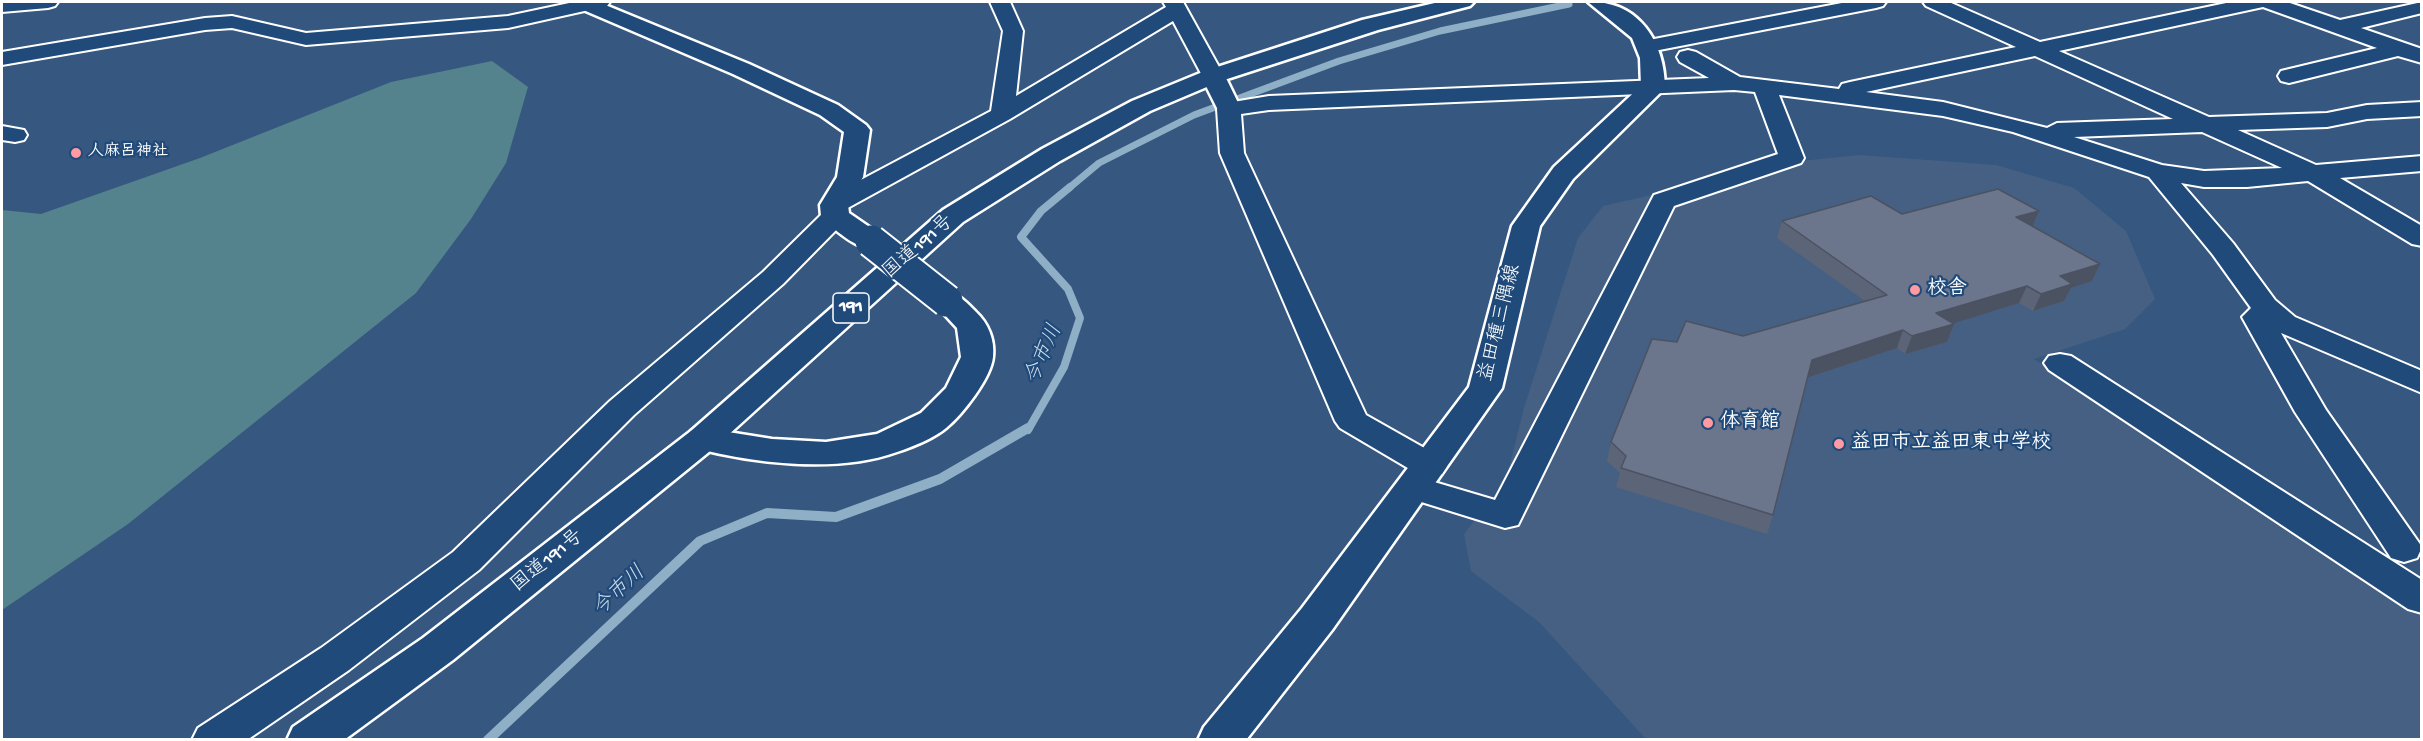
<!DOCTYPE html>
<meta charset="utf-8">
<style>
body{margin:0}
#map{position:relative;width:2423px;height:741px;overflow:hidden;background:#36577f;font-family:"Gochi Hand",sans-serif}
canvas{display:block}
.frame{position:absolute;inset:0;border:3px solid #fff;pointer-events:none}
</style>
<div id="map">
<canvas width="2423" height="741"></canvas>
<div class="frame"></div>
</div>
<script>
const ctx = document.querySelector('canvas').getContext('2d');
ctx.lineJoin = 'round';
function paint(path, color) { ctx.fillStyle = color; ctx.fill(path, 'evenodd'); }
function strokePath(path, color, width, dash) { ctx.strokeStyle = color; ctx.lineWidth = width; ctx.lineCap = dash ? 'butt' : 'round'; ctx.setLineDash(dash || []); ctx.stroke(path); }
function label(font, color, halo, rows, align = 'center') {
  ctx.font = font + ' "Gochi Hand","Klee One",sans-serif'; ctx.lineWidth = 4.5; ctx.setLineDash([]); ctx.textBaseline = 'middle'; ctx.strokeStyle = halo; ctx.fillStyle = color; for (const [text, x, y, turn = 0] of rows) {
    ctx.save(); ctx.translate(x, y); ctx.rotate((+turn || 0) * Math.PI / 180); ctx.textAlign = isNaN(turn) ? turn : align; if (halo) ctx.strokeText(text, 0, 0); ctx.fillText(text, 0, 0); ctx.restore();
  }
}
paint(new Path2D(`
 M 1859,155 L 1996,165 L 2074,188 L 2126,231 L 2155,299 L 2125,329 L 2034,359 L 2421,615 L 2421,739 L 1646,739 L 1539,622 L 1471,571 L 1464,534 L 1506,480 L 1524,408 L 1578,238 L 1603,206 L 1801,161 Z`), '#466083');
paint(new Path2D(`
 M 492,61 L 528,87 L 506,163 L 471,219 L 416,293 L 128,524 L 2,610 L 2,210 L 41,214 L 200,158 L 391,82 Z`), '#54838d');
strokePath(new Path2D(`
 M 1069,188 L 1099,163 L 1194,115 L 1339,61 L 1440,31 L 1569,4`), '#8eafc5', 7);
strokePath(new Path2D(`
 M 1028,430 L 1064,367 L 1080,318 L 1068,289 L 1021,237 L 1041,211 L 1070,187`), '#8eafc5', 8);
strokePath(new Path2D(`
 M 488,740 L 700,541 L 767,513 L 836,517 L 940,479 L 1028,428`), '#8eafc5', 10);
const minor = new Path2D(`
 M 2,2 L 58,2 L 55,6 L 48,8 L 2,12 Z
 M 574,2 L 610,2 L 607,6 L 508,28 L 306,45 L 232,28 L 205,30 L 2,65 L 2,52 L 205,18 L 232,16 L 306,33 L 508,16 Z
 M 990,2 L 1010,2 L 1023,31 L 1016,96 L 1166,7 L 1163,2 L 1183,2 L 1224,76 L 1221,81 L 1213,83 L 1205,81 L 1173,21 L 1010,119 L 844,210 L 848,216 L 844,222 L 783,284 L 634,415 L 479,570 L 349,670 L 247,740 L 192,740 L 198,728 L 321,648 L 453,552 L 610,401 L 763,272 L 825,211 L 821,205 L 825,199 L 991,111 L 1003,31 Z
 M 1847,2 L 1886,2 L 1883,6 L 1876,8 L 1649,52 L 1641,51 L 1638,46 L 1641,41 L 1649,40 Z
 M 1923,2 L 1949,2 L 2040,42 L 2231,2 L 2287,2 L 2340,20 L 2422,2 L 2422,13 L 2361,28 L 2422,49 L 2422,63 L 2398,56 L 2289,83 L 2281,81 L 2278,76 L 2281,71 L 2377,48 L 2263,7 L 2059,51 L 2209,117 L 2327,113 L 2367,105 L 2422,102 L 2422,116 L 2367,119 L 2327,127 L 2238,130 L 2316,165 L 2422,156 L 2422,171 L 2340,178 L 2422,226 L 2422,246 L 2412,244 L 2308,181 L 2247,187 L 2204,187 L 2181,183 L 2233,243 L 2275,300 L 2295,317 L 2422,371 L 2422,393 L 2281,333 L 2326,410 L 2417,540 L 2422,547 L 2417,558 L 2404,562 L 2391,558 L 2295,412 L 2242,317 L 2251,308 L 2213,255 L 2149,177 L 2013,132 L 1943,116 L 1779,95 L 1804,158 L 1801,163 L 1674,206 L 1518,525 L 1505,528 L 1402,496 L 1396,488 L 1402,480 L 1414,476 L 1495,500 L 1654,195 L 1778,154 L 1755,92 L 1734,90 L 1269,110 L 1241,114 L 1244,153 L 1366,415 L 1442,458 L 1447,466 L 1442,474 L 1430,477 L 1418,474 L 1340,428 L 1335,421 L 1220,153 L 1217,109 L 1221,104 L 1269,96 L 1709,78 L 1680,62 L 1677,57 L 1680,52 L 1688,50 L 1696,52 L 1740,77 L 1839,89 L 1842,84 L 1850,82 L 2016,47 L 1926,6 ZM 2035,56 L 2173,119 L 2057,123 L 2047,128 L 1943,102 L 1866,92 ZM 2202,132 L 2282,168 L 2204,171 L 2162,165 L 2074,137 Z
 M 2,126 L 24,130 L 27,135 L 24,140 L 15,142 L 2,140 Z
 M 2060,354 L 2071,356 L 2422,580 L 2422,613 L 2408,609 L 2049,370 L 2044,363 L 2049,356 Z`);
const tertiary = new Path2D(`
 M 570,2 L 598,2 L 749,64 L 838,105 L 866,125 L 870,130 L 863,177 L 848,205 L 849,213 L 881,235 L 885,241 L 881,247 C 859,253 842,234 825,222 L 821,216 L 820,205 L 837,177 L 844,132 L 820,115 L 733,74 L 574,6 Z
 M 1213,69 L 1221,71 L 1225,76 L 1241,109 L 1238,114 L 1229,116 L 1220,114 L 1201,76 L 1205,71 Z
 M 947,292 C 960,295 967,303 976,312 C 988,323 995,340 993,357 C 991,378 962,415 946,428 C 934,438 912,447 897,452 C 836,474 752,463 691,447 L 685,439 L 691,431 L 703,428 L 772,439 L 826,442 L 877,434 L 921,413 L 946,388 L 961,357 L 957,328 L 932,301 L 936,294 Z`);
const secondary = new Path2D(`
 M 1588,2 C 1639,0 1665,43 1665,88 L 1573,179 L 1540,226 L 1502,388 L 1332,630 L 1246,740 L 1198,740 L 1204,727 L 1302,608 L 1469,387 L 1512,226 L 1554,167 L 1641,86 L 1640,58 L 1632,38 Z`);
const trunk = new Path2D(`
 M 1439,2 L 1474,2 L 1470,6 L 1378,30 L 1221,81 L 1150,111 L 1060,161 L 963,222 L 715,447 L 453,660 L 344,740 L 287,740 L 293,727 L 423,638 L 691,431 L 943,210 L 1042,149 L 1132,101 L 1205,71 L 1362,20 Z`);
strokePath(minor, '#fff', 4);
strokePath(tertiary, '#fff', 5);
strokePath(secondary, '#fff', 5);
strokePath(trunk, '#fff', 5);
paint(minor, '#1f4a7a');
paint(tertiary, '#1f4a7a');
paint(secondary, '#1f4a7a');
paint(trunk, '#1f4a7a');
const tertiaryBridge = new Path2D(`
 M 871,241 L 947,301`);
strokePath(tertiaryBridge, '#fff', 35, []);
strokePath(tertiaryBridge, '#1f4a7a', 31);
paint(new Path2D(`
 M 1902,214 L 2032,226 L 2100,264 L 2092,281 L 2071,288 L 2064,301 L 2033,311 L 2019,303 L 1952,323 L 1954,324 L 1947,342 L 1905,354 L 1897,348 L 1808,377 L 1773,515 L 1767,534 L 1616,487 L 1620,473 L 1607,461 L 1611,442 L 1677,342 L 1743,336 L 1865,301 L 1777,238 L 1782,221 Z`), '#5c6578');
paint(new Path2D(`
 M 2039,211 L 2032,227 L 2016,217 Z
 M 2100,264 L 2092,281 L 2071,288 L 2064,301 L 2033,311 L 2041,294 L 2060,276 Z
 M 2027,286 L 2019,303 L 1929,331 L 1936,313 Z
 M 1954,324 L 1947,342 L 1905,354 L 1912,336 Z
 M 1903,330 L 1897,348 L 1806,378 L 1812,360 Z`), '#4b5261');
const building = new Path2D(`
 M 1998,189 L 2039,211 L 2016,217 L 2100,264 L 2060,276 L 2072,284 L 2041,294 L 2027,286 L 1936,313 L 1954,324 L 1912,336 L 1903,330 L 1812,360 L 1773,515 L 1621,468 L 1626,456 L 1611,442 L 1652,339 L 1677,342 L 1686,321 L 1743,336 L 1887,295 L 1782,221 L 1871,196 L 1902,214 Z`);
paint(building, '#6b758b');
strokePath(building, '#4b5261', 1.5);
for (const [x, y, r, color] of [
 [76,153,6,"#ff9aa2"],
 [1915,290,6,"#ff9aa2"],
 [1708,423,6,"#ff9aa2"],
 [1839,444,6,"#ff9aa2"]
]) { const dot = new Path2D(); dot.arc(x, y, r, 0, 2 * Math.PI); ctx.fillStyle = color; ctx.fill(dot); strokePath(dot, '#1f4a7a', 2); }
label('bold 16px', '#fff', '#1f4a7a', [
 ["人麻呂神社",88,153]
], 'left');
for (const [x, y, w] of [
 [851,308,36]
]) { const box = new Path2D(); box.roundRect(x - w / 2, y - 15, w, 30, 4.5); ctx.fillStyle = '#1f4a7a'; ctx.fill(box); strokePath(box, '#fff', 1.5); }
label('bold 18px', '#fff', null, [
 ["191",851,308]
]);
label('20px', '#fff', '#1f4a7a', [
 ["国道191号",919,248,-41],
 ["益田種三隅線",1501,323,-76],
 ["国道191号",548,562,-39]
]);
label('bold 20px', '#fff', '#1f4a7a', [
 ["校舎",1927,290],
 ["体育館",1720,423],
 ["益田市立益田東中学校",1851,444]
], 'left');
label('italic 21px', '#d0dee7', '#1f4a7a', [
 ["今市川",1045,355,-66],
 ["今市川",620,592,-43]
]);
</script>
